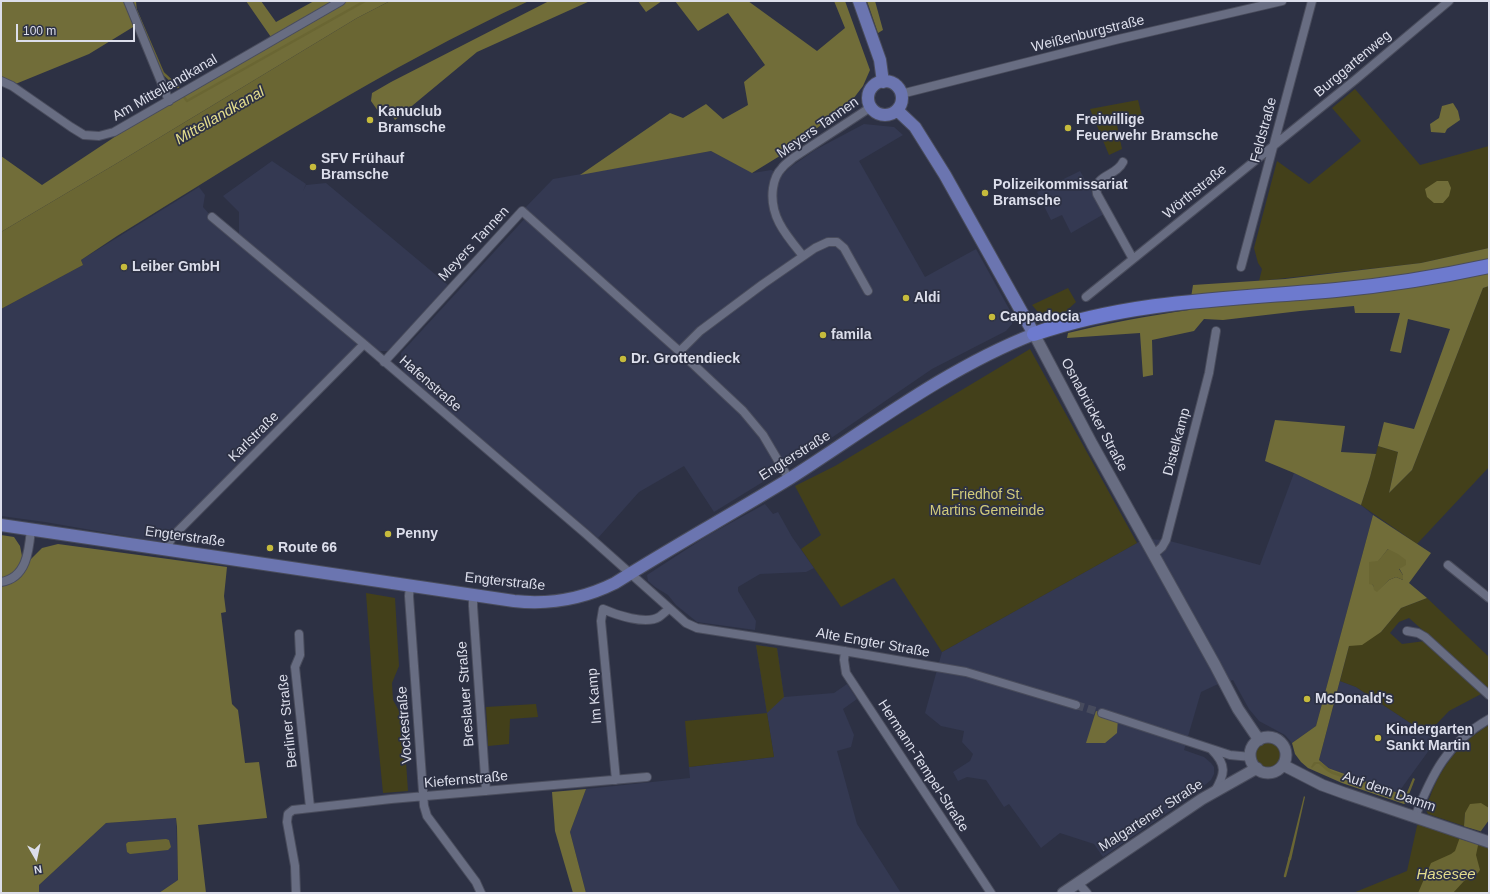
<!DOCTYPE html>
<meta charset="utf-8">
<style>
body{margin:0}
#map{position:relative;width:1490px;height:894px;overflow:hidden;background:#2d3144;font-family:Arial,sans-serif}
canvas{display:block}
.frame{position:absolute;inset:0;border:2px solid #dcdeeb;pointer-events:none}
.north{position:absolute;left:16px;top:838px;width:40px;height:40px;-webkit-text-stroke:3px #2d3144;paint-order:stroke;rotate:171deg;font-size:11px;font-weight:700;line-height:16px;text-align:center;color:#dcdeeb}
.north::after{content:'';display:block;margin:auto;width:14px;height:18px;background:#dcdeeb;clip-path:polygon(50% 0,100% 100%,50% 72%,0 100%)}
.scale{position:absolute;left:16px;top:24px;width:119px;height:18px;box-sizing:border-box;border:2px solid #dcdeeb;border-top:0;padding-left:5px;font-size:12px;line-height:14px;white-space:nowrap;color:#dcdeeb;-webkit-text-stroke:3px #2d3144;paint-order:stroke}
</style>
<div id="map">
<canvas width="1490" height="894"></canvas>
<div class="frame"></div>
<div class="north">N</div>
<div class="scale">100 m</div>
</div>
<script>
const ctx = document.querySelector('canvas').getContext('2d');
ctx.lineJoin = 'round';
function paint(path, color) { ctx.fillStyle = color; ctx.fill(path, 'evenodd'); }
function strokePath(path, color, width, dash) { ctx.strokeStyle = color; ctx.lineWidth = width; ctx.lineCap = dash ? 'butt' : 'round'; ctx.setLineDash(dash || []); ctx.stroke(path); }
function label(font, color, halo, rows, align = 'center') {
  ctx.font = font + ' Arial,sans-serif'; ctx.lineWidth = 3.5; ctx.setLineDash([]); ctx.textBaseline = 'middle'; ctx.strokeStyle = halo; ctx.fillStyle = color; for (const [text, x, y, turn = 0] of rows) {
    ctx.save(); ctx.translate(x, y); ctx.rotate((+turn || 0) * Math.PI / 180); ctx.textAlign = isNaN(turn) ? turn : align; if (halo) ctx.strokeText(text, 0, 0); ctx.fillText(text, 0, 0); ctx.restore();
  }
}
paint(new Path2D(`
 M 864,124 L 894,127 L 903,135 L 859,161 L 925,277 L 976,249 L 1013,316 L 1012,324 L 1006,331 L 932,369 L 805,456 L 714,512 L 684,466 L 639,492 L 598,538 L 404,372 L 401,365 L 401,353 L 530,213 L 525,208 L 553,179 L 711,151 L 753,173 L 771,170 L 782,175 L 792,166 L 815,150 Z
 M 272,161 L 306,184 L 303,191 L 306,185 L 326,183 L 448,285 L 389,351 L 375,351 L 239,234 L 239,212 L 223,196 Z
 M 1080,171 L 1104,214 L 1071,233 L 1062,215 L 1051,220 L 1037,192 Z
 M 199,187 L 205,195 L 203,207 L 212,217 L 364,344 L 170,535 L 160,542 L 45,522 L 1,516 L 1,309 L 83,265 L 81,260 Z
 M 1294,473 L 1361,505 L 1373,515 L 1316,726 L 1292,743 L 1285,735 L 1259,721 L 1249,709 L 1233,680 L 1216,685 L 1201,692 L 1184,750 L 1204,757 L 1211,763 L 1214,767 L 1214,774 L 1211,780 L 1190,797 L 1103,857 L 1094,844 L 1060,833 L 1041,848 L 1009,804 L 1004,807 L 986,780 L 967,777 L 958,781 L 953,772 L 970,761 L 973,754 L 962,742 L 964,731 L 941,726 L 925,713 L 942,652 L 1144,539 L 1166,540 L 1260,565 Z
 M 765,504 L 773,514 L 778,512 L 792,537 L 814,568 L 806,572 L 760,574 L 738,587 L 738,591 L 756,621 L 755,630 L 697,622 L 676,605 L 668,595 L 655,587 L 648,581 L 647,575 L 707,536 Z
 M 756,645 L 777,648 L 784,697 L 834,693 L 847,684 L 857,699 L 843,709 L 854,735 L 851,747 L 837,751 L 857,824 L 901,893 L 586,893 L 570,832 L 586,789 L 690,778 L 689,767 L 774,757 Z
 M 1340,681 L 1356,687 L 1427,734 L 1435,742 L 1398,793 L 1328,768 L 1319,760 Z
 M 176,818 L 178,880 L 159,893 L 39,893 L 39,885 L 106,823 Z`), '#343952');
paint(new Path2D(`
 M 1355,89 L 1420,165 L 1489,146 L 1489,248 L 1421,263 L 1259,281 L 1262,269 L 1258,263 L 1254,248 L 1277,161 L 1309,184 L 1361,141 L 1332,108 Z
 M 1138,100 L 1143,120 L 1117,125 L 1122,149 L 1109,155 L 1090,109 Z
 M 1489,286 L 1489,467 L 1417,544 L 1361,505 L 1370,477 L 1378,446 L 1398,452 L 1389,493 L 1412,470 L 1483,288 Z
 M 1068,288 L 1076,302 L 1063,314 L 1043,318 L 1032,305 Z
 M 1030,349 L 1137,543 L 942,652 L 894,578 L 841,607 L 801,549 L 821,535 L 795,486 L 835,466 Z
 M 366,593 L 395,598 L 399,666 L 392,683 L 393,700 L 403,718 L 408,791 L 383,793 L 373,690 Z
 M 1427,598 L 1489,657 L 1489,689 L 1409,618 L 1399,622 L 1390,633 L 1402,644 L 1425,641 L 1483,693 L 1449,711 L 1427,734 L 1356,687 L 1340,681 L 1349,646 L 1381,632 L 1401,608 Z
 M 756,645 L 777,648 L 784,697 L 767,713 L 774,757 L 689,767 L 685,721 L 767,713 Z
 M 536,704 L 538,717 L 510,719 L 509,744 L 488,746 L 486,707 Z
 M 1489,725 L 1489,818 L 1489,808 L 1465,813 L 1464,826 L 1428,814 C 1424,808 1427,803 1430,797 C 1441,766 1461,742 1489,725 Z
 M1255 755a13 13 0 1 1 26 0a13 13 0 1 1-26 0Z
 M 1421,819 L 1489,842 L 1489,893 L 1353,893 L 1407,871 L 1417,826 Z`), '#43401a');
paint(new Path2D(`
 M 1,1 L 136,1 L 138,24 L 89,54 L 13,85 L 1,77 Z
 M 246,1 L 261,1 L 276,22 L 314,1 L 390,1 L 357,18 L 119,162 L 1,232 L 1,156 L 42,185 L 169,101 L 273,40 Z
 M 549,1 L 590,1 L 477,52 L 395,120 L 388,108 L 378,111 L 371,101 L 372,93 L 391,82 Z
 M 638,1 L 662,1 L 646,12 Z
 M 675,1 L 748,1 L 817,51 L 845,28 L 834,1 L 845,1 L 870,70 L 863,86 L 850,103 L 783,154 L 752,173 L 711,151 L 580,175 L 670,113 L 683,118 L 706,104 L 723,119 L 748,105 L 744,82 L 765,65 L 728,13 L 698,31 Z
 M 867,1 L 875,1 L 883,30 L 878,33 Z
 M 1453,103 L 1458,111 L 1460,120 L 1447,129 L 1445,133 L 1431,132 L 1430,124 L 1439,118 L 1442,106 Z
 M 1437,181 L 1448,181 L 1451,188 L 1449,196 L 1443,203 L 1434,203 L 1427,197 L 1425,189 Z
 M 1489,248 L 1489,286 L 1483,288 L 1412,470 L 1389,493 L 1398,452 L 1378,446 L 1384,422 L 1414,429 L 1450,329 L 1408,319 L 1401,353 L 1390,351 L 1400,313 L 1355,313 L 1354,306 L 1300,311 L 1223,320 L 1204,319 L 1194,331 L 1152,340 L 1153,375 L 1143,377 L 1140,333 L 1067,338 L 1068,333 C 1108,323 1148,316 1189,310 L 1193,285 L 1285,279 L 1421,263 Z
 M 1275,420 L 1345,426 L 1341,452 L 1376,454 L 1370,477 L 1361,505 L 1294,473 L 1265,461 Z
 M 1373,515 L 1431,553 L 1409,583 L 1427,598 L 1401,608 L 1381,632 L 1362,645 L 1349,646 L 1319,760 L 1328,768 L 1398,793 L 1410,801 L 1404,804 L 1342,783 L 1308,768 L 1301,762 L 1295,754 L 1292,743 L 1316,726 ZM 1388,549 L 1403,575 L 1403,580 L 1396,577 L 1389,580 L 1377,591 L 1369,580 L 1370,572 Z
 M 1,535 L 14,537 L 20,546 L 24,566 L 42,548 L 58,544 L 227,567 L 224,596 L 226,612 L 221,613 L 232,704 L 238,710 L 245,763 L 259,762 L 267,818 L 198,825 L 206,893 L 159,893 L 178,880 L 177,827 L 176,818 L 106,823 L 39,885 L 39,893 L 1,893 Z
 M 1096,711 L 1118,718 L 1117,733 L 1105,743 L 1086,743 Z
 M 586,789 L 570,832 L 586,893 L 573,893 L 555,831 L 552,792 Z`), '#716d39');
paint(new Path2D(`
 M 390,1 L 529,1 C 386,67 252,153 117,236 L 81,260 L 83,265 L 1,309 L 1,232 L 119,162 L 357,18 Z
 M 1388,549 L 1398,554 L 1406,560 L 1406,565 L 1399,569 L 1403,575 L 1403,580 L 1396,577 L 1389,580 L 1377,592 L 1374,590 L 1373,585 L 1369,584 L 1369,562 L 1378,561 Z
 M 1314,762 L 1321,762 L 1332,771 L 1403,795 L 1406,795 L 1413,778 L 1415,779 L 1408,797 L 1402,797 L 1332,774 L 1327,771 L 1319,764 L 1316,764 L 1312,768 L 1311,767 Z
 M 1304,796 L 1305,797 L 1291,860 L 1288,860 Z
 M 1481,803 L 1489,808 L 1489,820 L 1481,831 L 1476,855 L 1480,870 L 1478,873 L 1464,881 L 1453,893 L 1418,893 L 1431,863 L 1451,854 L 1455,851 L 1464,826 L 1465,813 L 1470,804 Z
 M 166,839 L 169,840 L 171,847 L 168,850 L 130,854 L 127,852 L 126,844 L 128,842 Z`), '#6a6633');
paint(new Path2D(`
 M 1463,826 L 1483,832 L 1480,845 L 1457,838 Z`), '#2d3144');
strokePath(new Path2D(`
 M 132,1 L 163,73 L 178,87
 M 184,97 L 187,101 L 365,1
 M 1285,876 L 1290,857`), '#6a6633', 2.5);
strokePath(new Path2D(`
 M 1076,705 L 1102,713`), '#474b5d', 8, [8, 4]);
const street = new Path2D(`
 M 128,1 L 169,101
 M 1,81 L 12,86 L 71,127 L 84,135 L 99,136 L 114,132 L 341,1
 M 901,94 L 1119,39 L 1282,1
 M 1123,162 C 1116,177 1093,174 1097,194 L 1133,259
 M 212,217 L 364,344 L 586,534 L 686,623 L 697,628 L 838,650 L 966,672 L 1076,705
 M 803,256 C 786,235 769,216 773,188 C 774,181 777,173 782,168 C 785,164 790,161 793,158 L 871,107
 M 1241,267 L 1312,1
 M 1086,297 L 1355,80 L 1449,1
 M 680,351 L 700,331 L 763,284 L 815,248 L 828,242 L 837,242 L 844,248 L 868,291
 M 384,362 L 522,211 L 678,350 L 743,411 L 763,435 L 789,479
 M 167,550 L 169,543 L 173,536 L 364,344
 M 1153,555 L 1162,547 L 1166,540 L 1209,373 L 1216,331
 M 1448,565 L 1489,598
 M 1,582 C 27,578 29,550 31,529
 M 410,585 L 409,596 L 424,806 L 427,816 L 476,882 L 481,893
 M 473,595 L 473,606 L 486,791
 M 1407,631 L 1418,633 L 1425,637 L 1489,695
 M 299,634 L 300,655 L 295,667 L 310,807
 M 845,651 L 844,660 L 846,673 L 991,893
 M 1102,713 L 1230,755 L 1251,757
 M 1212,750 C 1227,765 1225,774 1215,791
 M 616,780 L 601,621 L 603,609 C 616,615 646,625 659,617 C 662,615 666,611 669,609
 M 1415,817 C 1432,774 1447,743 1489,719
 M 1078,883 L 1087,893
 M 296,893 L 295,866 L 287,822 L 288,814 L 293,810 L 391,799 L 647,777`);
const secondary = new Path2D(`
 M 1034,334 L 1092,444 L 1215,665 L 1238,709 L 1259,740
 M1250 755a18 18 0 1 1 36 0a18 18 0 1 1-36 0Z
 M 1283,765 L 1322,785 L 1344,793 L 1489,842
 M 1063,893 L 1202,799 L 1257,768`);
const primary = new Path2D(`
 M 859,1 L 880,60 L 883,82
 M868 98a17 17 0 1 1 34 0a17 17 0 1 1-34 0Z
 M 1,525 L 514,601 C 550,605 583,599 615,583 C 672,547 732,514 789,479 C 869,428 945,369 1034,334 L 945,175 L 915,127 L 897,110`);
const highway = new Path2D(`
 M 1034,334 C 1132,300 1234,299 1336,290 C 1388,285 1438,277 1489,266`);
strokePath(street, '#494c5c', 10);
strokePath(secondary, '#494c5c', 13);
strokePath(primary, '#494c5c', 14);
strokePath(highway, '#494c5c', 16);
strokePath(street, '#686d82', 8);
strokePath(secondary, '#686d82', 11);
strokePath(primary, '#6b75b0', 12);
strokePath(highway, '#6d7ace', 14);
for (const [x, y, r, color] of [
 [370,120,4,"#c6bb3c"],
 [1068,128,4,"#c6bb3c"],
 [313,167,4,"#c6bb3c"],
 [985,193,4,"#c6bb3c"],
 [124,267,4,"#c6bb3c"],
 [906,298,4,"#c6bb3c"],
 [992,317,4,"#c6bb3c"],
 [823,335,4,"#c6bb3c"],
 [623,359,4,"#c6bb3c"],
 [388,534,4,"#c6bb3c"],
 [270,548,4,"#c6bb3c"],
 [1307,699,4,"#c6bb3c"],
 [1378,738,4,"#c6bb3c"]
]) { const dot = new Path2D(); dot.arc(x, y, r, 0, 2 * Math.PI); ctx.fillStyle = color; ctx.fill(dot); strokePath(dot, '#2d3144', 1.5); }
label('14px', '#dcdeeb', '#2d3144', [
 ["Weißenburgstraße",1088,34,-14],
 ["Burggartenweg",1353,64,-40],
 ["Am Mittellandkanal",165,88,-30],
 ["Meyers Tannen",818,128,-35],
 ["Feldstraße",1264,130,-75],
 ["Wörthstraße",1195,192,-39],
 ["Meyers Tannen",474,244,-47],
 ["Hafenstraße",430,384,41],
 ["Osnabrücker Straße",1094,415,62],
 ["Karlstraße",254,437,-45],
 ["Distelkamp",1177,442,-75],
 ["Engterstraße",795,456,-32],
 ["Engterstraße",185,537,8],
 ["Engterstraße",505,582,6],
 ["Alte Engter Straße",873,643,10],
 ["Breslauer Straße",466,694,-94],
 ["Im Kamp",595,696,-95],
 ["Berliner Straße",288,721,-96],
 ["Vockestraße",405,725,-94],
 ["Hermann-Tempel-Straße",923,766,57],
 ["Kiefernstraße",466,780,-5],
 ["Auf dem Damm",1389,792,19],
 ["Malgartener Straße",1151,816,-33]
]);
label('bold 14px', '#dcdeeb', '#2d3144', [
 ["Kanuclub",378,112],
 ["Bramsche",378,128],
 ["Freiwillige",1076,120],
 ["Feuerwehr Bramsche",1076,136],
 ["SFV Frühauf",321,159],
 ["Bramsche",321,175],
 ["Polizeikommissariat",993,185],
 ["Bramsche",993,201],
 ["Leiber GmbH",132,267],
 ["Aldi",914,298],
 ["Cappadocia",1000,317],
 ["famila",831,335],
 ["Dr. Grottendieck",631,359],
 ["Penny",396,534],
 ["Route 66",278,548],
 ["McDonald's",1315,699],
 ["Kindergarten",1386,730],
 ["Sankt Martin",1386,746]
], 'left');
label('14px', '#d2cb7b', '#2d3144', [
 ["Friedhof St.",987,495],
 ["Martins Gemeinde",987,511]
]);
label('italic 15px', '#e4dd8d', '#2d3144', [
 ["Mittellandkanal",220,116,-30],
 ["Hasesee",1446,875]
]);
</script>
